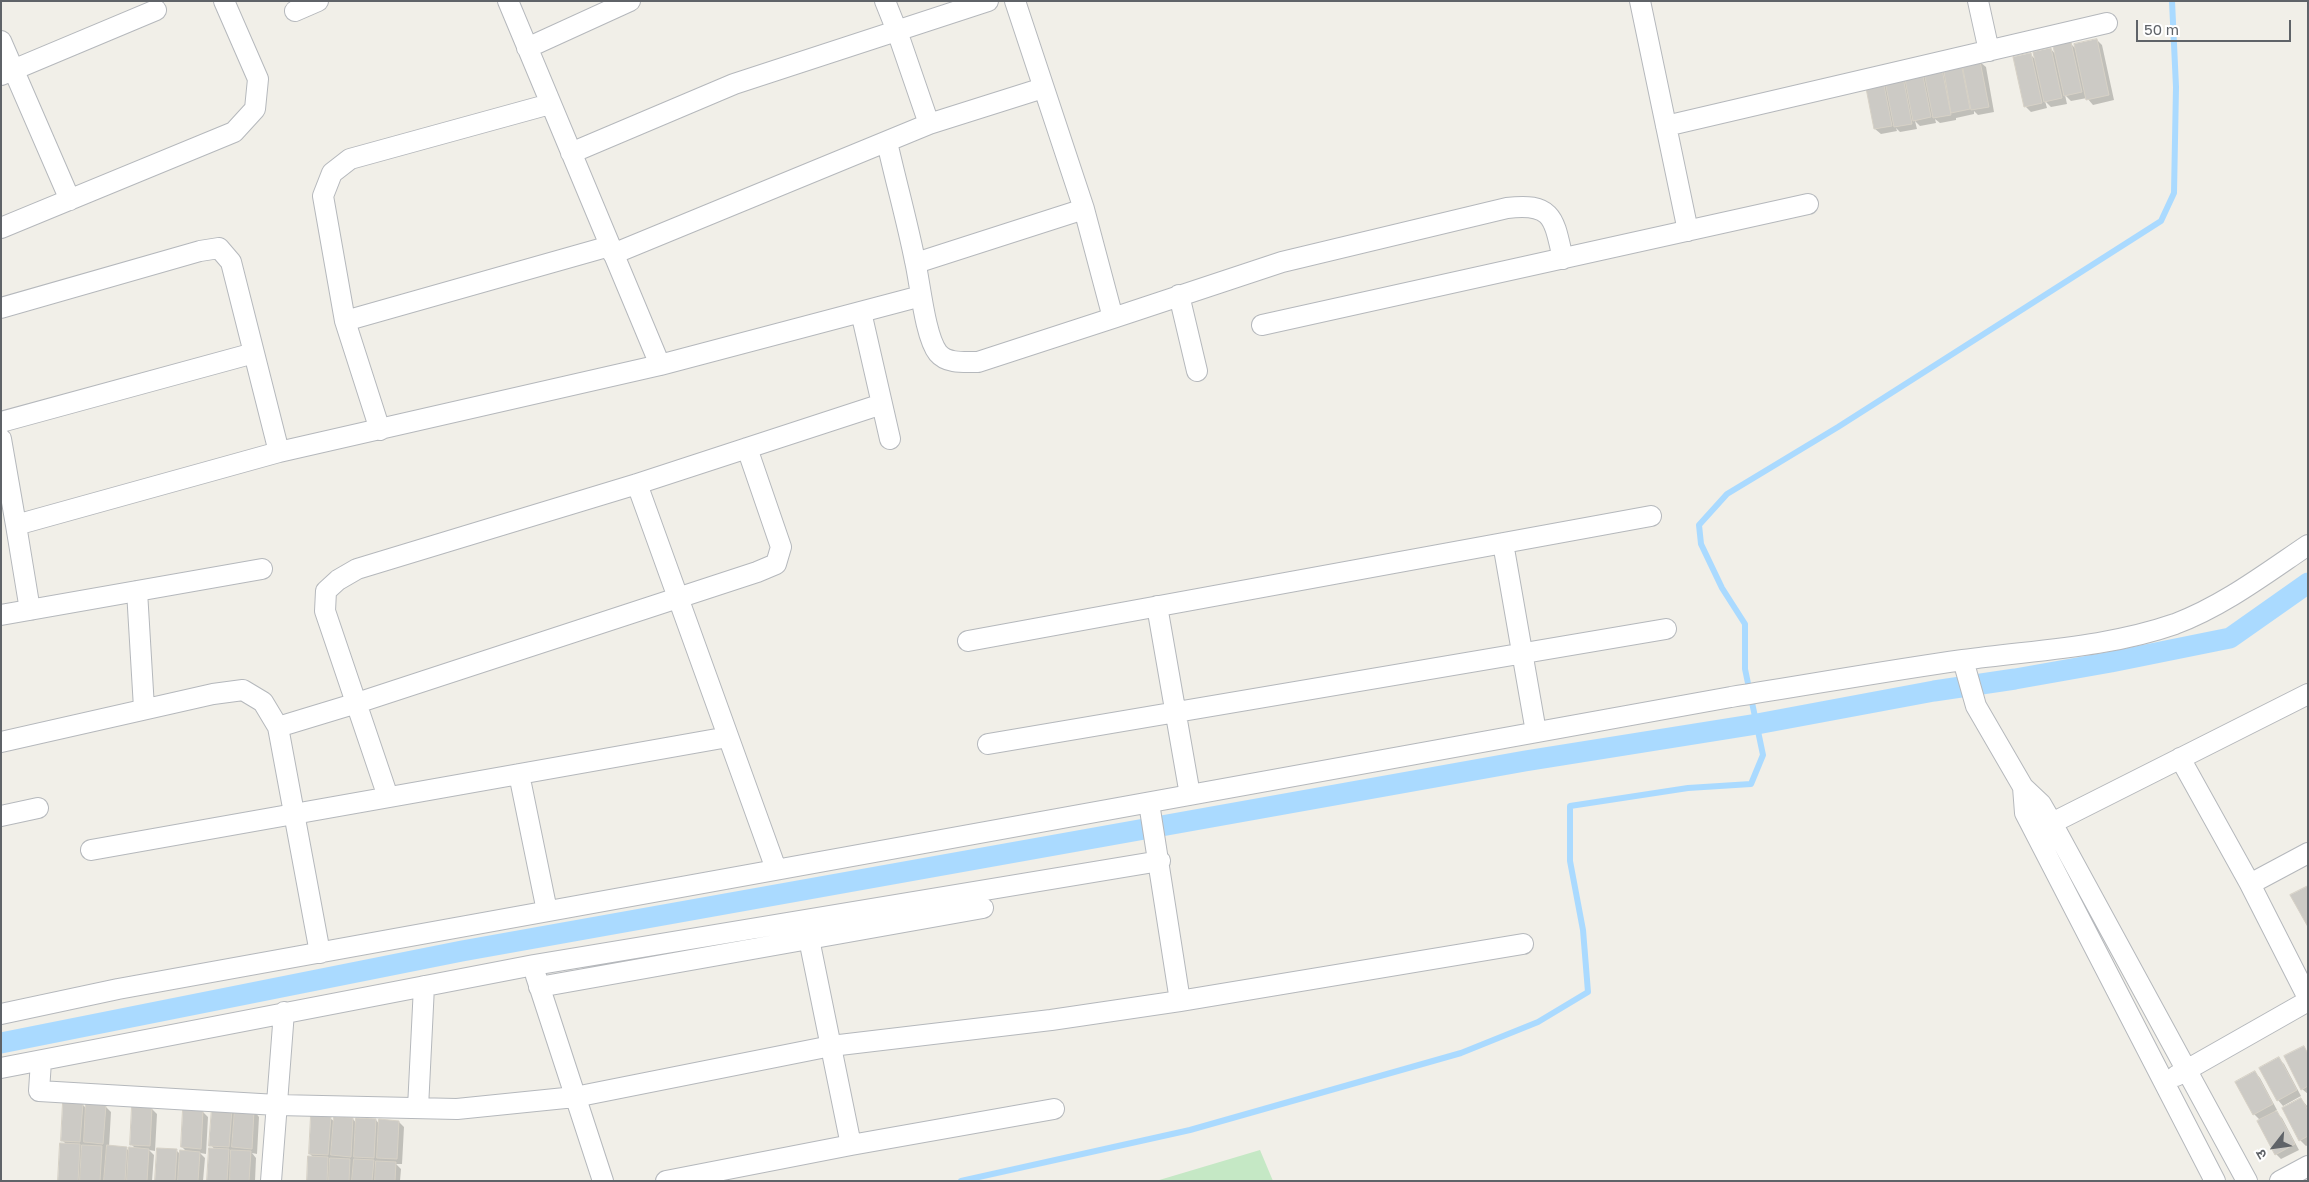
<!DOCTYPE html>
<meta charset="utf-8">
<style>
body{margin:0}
#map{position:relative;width:2309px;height:1182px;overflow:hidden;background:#f1efe8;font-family:"Golos Text","Noto Sans Devanagari",sans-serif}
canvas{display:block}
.frame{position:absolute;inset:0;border:2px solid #5f6368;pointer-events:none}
.north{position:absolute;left:2249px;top:1122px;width:50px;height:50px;-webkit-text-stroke:4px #fff;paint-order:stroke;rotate:240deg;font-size:14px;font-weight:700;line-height:20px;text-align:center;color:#5f6368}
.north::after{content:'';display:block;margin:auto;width:18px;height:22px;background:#5f6368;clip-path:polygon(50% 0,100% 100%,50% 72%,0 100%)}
.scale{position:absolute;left:2136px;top:20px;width:155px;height:22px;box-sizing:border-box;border:2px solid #5f6368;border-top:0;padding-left:6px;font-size:15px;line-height:18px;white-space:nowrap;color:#5f6368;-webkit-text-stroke:4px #fff;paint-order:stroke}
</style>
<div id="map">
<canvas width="2309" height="1182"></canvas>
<div class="frame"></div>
<div class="north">उ</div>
<div class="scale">50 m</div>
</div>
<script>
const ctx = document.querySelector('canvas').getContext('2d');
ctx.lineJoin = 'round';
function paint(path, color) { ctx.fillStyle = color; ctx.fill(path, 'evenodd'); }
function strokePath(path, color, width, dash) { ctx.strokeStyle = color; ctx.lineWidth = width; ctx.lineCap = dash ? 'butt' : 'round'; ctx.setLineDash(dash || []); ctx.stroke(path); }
paint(new Path2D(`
 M 1260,1150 L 1273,1181 L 1156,1181 Z`), '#c5e8c5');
paint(new Path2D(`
 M 2097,40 L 2102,45 L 2114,100 L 2093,105 L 2087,98 L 2071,101 L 2065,95 L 2067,104 L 2051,107 L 2045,101 L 2047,108 L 2031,112 L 2025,106 L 2030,54 L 2036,60 L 2051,49 L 2056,55 L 2070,43 L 2076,49 Z
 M 1980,62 L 1986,67 L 1994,112 L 1978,115 L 1974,111 L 1974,114 L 1956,118 L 1956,120 L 1940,123 L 1935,119 L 1936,123 L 1920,126 L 1915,121 L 1917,129 L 1900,132 L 1896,128 L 1897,131 L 1881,134 L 1875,129 L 1866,84 L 1903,79 L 1907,83 L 1926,73 Z
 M 2303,1048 L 2308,1052 L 2308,1094 L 2302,1089 Z
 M 2279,1059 L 2284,1064 L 2301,1096 L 2283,1106 L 2278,1100 Z
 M 2255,1072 L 2260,1078 L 2277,1110 L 2275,1111 L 2282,1118 L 2299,1150 L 2281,1159 L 2276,1154 L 2261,1121 L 2254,1114 Z
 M 2301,1099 L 2308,1107 L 2308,1145 L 2306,1146 L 2300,1140 Z
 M 82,1104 L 87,1109 L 105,1106 L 111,1112 L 109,1147 L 126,1148 L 130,1152 L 136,1149 L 131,1144 L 151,1108 L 157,1114 L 155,1151 L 149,1150 L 154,1155 L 152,1181 L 59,1181 L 66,1144 L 62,1140 Z
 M 231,1110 L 236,1114 L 254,1111 L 259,1117 L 257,1154 L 252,1153 L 256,1158 L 255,1181 L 208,1181 L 215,1150 L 211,1145 Z
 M 202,1111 L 208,1117 L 206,1154 L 200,1153 L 205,1158 L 203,1181 L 157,1181 L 177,1151 L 181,1155 L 187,1152 L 182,1147 Z
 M 330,1118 L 335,1122 L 335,1118 L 353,1119 L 357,1124 L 376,1120 L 380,1125 L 399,1122 L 404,1127 L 402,1164 L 396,1164 L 401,1169 L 400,1181 L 308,1181 L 314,1158 L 310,1154 Z`), '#0003');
strokePath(new Path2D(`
 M 961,1181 L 1190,1130 L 1461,1053 L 1538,1022 L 1588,992 L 1583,930 L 1570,861 L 1570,806 L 1688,788 L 1751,784 L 1763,755 L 1745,669 L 1745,624 L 1722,588 L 1701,544 L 1699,525 L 1727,494 L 1838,427 L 2161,221 L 2174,193 L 2176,87 L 2172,1`), '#aadaff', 6);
strokePath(new Path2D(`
 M 1,1043 L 462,951 L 1525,761 L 1757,724 L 1934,691 L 2015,679 L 2111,662 L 2230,638 L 2308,583`), '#aadaff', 21);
const building = new Path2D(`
 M 2097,39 L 2109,95 L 2086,100 L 2074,44 Z
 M 2071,42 L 2082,92 L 2064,96 L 2053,46 Z
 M 2051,48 L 2062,98 L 2044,102 L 2033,52 Z
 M 2031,53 L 2042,103 L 2024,107 L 2013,57 Z
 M 1980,61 L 1989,107 L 1971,110 L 1962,64 Z
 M 1961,63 L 1970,109 L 1951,113 L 1943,66 Z
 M 1942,69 L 1951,115 L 1933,118 L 1924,72 Z
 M 1922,71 L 1931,117 L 1913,121 L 1904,74 Z
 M 1903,77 L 1912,124 L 1894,127 L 1885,81 Z
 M 1883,80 L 1892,126 L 1874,129 L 1865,83 Z
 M 2308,886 L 2308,927 L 2290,895 Z
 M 2304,1046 L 2308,1054 L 2308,1086 L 2301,1090 L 2284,1056 Z
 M 2279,1057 L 2297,1090 L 2277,1101 L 2259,1068 Z
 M 2255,1071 L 2273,1104 L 2253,1115 L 2235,1082 Z
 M 2301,1098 L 2308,1110 L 2308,1136 L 2299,1141 L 2282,1108 Z
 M 63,1102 L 83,1103 L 80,1142 L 61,1141 Z
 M 86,1103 L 106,1105 L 103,1144 L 84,1142 Z
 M 132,1106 L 152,1107 L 150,1146 L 130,1145 Z
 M 212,1107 L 232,1109 L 229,1147 L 209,1146 Z
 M 183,1109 L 203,1110 L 201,1149 L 181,1147 Z
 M 235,1109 L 254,1110 L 252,1149 L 232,1147 Z
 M 2277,1111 L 2295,1144 L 2275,1155 L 2257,1121 Z
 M 311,1115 L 331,1116 L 328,1155 L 309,1154 Z
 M 334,1117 L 353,1118 L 351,1157 L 331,1155 Z
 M 356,1118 L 376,1119 L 374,1158 L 354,1157 Z
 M 379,1119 L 399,1121 L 397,1159 L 377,1158 Z
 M 60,1143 L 80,1144 L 78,1181 L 58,1181 Z
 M 82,1145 L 102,1146 L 100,1181 L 80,1181 Z
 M 107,1145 L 127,1147 L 125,1181 L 104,1181 Z
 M 129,1147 L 149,1149 L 147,1181 L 127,1181 Z
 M 157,1148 L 177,1149 L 175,1181 L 155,1181 Z
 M 209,1148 L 229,1149 L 227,1181 L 207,1181 Z
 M 180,1150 L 200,1152 L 198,1181 L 178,1181 Z
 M 231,1150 L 251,1151 L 249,1181 L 230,1181 Z
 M 308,1156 L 328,1157 L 327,1181 L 307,1181 Z
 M 330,1158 L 350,1159 L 349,1181 L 329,1181 Z
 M 354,1159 L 374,1160 L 372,1181 L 352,1181 Z
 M 376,1161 L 396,1162 L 395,1181 L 375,1181 Z`);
paint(building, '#cccac5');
strokePath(building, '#d6d1c6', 1);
const street = new Path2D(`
 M 508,1 L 660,365
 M 1640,1 L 1688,231
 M 1978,1 L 1989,51
 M 295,11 L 318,1
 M 1,41 L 70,200
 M 527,48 L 630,1
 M 1,75 L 156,10
 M 929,124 L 1043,88
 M 1666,126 L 2107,23
 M 887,142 C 896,182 907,221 915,261 C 920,282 925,337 938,353 C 947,364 965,362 978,362 L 1113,318 L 1084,209 L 1015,1
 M 571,153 L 734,84 L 988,1
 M 1,228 L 234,132 L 255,109 L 258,79 L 224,1
 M 613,254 L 929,124 L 897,31 L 885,1
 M 916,263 L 1084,209
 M 1179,295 L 1197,371
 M 1,308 L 200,251 L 219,248 L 231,262 L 279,452
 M 861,312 L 890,439
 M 1113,318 L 1282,262 L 1507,208 C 1554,202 1554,220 1563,259
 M 345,321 L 610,246
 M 1262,325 L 1808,204
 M 1,422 L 254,353
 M 380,430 L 345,321 L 323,196 L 332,173 L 350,159 L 550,104
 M 1,439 L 16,525
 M 637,484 L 776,869
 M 1503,543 L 1536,732
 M 137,591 L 144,708
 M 1157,606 L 1190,795
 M 30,610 L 16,525 L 279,452 L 660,365 L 921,296
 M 1,615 L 262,569
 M 968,641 L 1651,516
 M 1963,660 L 1976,706 L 2023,787 L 2041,804 L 2052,823 L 2247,1181
 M 278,727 L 357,703 L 757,572 L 776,564 L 781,547 L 747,448
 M 1,742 L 213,694 L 243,690 L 263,702 L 278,727 L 320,953
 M 988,744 L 1666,629
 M 2180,758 L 2250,884 L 2308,998
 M 519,774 L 547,911
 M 2023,787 L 2025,813 L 2215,1181
 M 388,797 L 325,611 L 326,591 L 338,580 L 357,569 L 637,484 L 882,404
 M 1149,803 L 1180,1001
 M 1,816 L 38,808
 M 2052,823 L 2308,694
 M 91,850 L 728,737
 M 2250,884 L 2308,853
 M 809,939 L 851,1145
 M 536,976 L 603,1181
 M 539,987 L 983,908
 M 1,1014 L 118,989 L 1731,697 C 1808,685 1885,671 1963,660 C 2034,650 2106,648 2175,624 C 2223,606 2265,574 2308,545
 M 41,1061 L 39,1091 L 277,1105 L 457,1109 L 575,1097 L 831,1046 L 1051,1020 L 1180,1001 L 1523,944
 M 1,1068 L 534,965 L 1160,861
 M 2176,1076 L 2308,1001
 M 418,1108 L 424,986
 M 271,1181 L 284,1012
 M 666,1181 L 851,1145 L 1054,1109
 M 2280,1181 L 2308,1166`);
strokePath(street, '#b5b8bc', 22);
strokePath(street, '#fff', 20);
</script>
